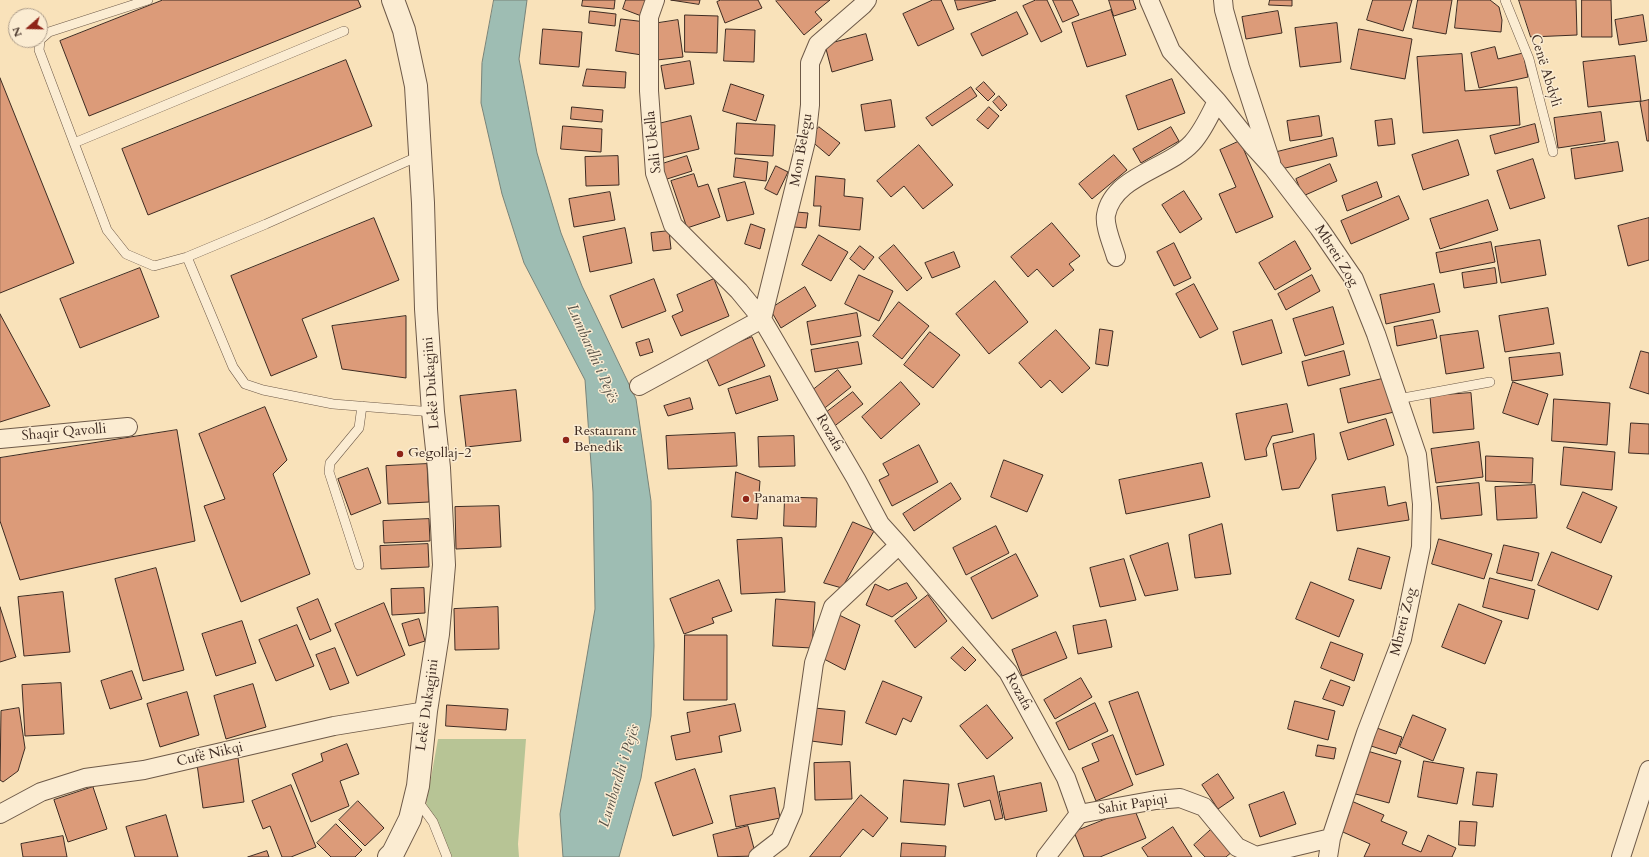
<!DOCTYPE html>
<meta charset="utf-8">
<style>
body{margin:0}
#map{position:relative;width:1649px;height:857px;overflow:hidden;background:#f9e2ba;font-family:Cardo,serif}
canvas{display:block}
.north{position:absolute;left:8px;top:8px;width:40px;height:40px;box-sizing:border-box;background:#fbecd2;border:1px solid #af9f8c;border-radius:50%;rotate:250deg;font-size:11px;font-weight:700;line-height:16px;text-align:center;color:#3e2b22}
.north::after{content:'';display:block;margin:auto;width:14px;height:18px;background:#8f2418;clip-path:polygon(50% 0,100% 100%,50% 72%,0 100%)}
</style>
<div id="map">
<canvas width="1649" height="857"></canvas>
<div class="north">N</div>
</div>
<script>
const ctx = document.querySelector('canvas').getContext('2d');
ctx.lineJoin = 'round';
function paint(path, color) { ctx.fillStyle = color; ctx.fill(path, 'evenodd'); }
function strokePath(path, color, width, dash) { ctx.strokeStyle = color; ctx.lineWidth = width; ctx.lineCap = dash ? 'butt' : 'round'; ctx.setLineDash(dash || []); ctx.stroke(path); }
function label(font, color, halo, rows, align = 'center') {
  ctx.font = font + ' Cardo,serif'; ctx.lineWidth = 3; ctx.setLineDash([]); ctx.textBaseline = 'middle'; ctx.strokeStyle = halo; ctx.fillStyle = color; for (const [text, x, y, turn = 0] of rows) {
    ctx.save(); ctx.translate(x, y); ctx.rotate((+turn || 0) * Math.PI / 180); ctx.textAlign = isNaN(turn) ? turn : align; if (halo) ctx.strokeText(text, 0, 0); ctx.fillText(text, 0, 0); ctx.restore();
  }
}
paint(new Path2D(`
 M 438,739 L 526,739 L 518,844 L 519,857 L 447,857 L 425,811 Z`), '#b7c495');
const water = new Path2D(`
 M 494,0 L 527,0 L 519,59 L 537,153 L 561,233 L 582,286 L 636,399 L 651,501 L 654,646 L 651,716 L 641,778 L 619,857 L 563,857 L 560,814 L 595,609 L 593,492 L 585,380 L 524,263 L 502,194 L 481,103 L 482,63 Z`);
paint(water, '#9ebdb3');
strokePath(water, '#788379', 1);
const building = new Path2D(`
 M 163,0 L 358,0 L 361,7 L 89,116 L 60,41 Z
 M 583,0 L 615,0 L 614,9 L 582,6 Z
 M 626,0 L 650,0 L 644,17 L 623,9 Z
 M 671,0 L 700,0 L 699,4 Z
 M 721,0 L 758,0 L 762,8 L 725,23 L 717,2 Z
 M 777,0 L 830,0 L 815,12 L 822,20 L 804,35 L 776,1 Z
 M 933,0 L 941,0 L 954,29 L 918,46 L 903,14 Z
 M 955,0 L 996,0 L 958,10 Z
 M 1036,0 L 1047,0 L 1062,32 L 1041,42 L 1023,6 Z
 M 1053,0 L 1072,0 L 1079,15 L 1063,22 Z
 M 1109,0 L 1133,0 L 1136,9 L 1114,16 Z
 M 1270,0 L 1292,0 L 1292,6 L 1269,5 Z
 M 1373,0 L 1412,0 L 1403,31 L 1367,20 Z
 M 1418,0 L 1452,0 L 1446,34 L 1413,28 Z
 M 1458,0 L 1490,0 L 1499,7 L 1502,20 L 1501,32 L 1455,28 Z
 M 1519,0 L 1576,0 L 1577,35 L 1531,37 Z
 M 1582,0 L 1611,0 L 1612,37 L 1582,37 Z
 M 1111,10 L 1126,55 L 1087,67 L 1072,23 Z
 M 590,11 L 616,14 L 615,26 L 589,23 Z
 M 1278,11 L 1282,33 L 1246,39 L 1242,17 Z
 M 1017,12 L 1028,34 L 982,56 L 971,34 Z
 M 685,15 L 718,16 L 717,53 L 685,52 Z
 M 1643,15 L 1647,41 L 1619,45 L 1615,20 Z
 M 621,19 L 646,22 L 642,55 L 616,51 Z
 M 678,20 L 683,57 L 657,60 L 652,24 Z
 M 1337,23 L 1341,62 L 1300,67 L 1295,28 Z
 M 543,29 L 582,32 L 579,67 L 540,64 Z
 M 726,29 L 755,30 L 754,62 L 724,61 Z
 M 1359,29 L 1412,39 L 1405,79 L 1351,69 Z
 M 866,34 L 873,60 L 832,72 L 825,45 Z
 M 1495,47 L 1498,59 L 1523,53 L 1528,77 L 1479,88 L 1471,53 Z
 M 1462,54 L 1465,91 L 1517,87 L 1520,125 L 1423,133 L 1417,57 Z
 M 1635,56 L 1641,101 L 1588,107 L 1583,62 Z
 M 346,60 L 372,126 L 148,215 L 122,149 Z
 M 690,61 L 694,84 L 665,89 L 661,66 Z
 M 587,69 L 626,72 L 625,88 L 583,86 Z
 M 0,78 L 74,263 L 0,293 Z
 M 1172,79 L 1185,113 L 1138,130 L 1126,96 Z
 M 984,82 L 995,94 L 988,101 L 976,89 Z
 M 731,84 L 764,95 L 756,121 L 723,111 Z
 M 971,87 L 977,96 L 932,126 L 926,118 Z
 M 999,96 L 1007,105 L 1001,111 L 993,102 Z
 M 891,100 L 895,127 L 865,131 L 861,105 Z
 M 1649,100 L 1649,141 L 1647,141 L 1640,102 Z
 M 572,107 L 603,110 L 602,122 L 571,119 Z
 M 989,107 L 999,116 L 988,129 L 977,120 Z
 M 1601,112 L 1605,141 L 1558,148 L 1554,118 Z
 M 691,116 L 699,149 L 662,158 L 654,125 Z
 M 1319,116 L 1322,136 L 1290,141 L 1287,121 Z
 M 1392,119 L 1395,144 L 1378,146 L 1375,121 Z
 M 737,123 L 775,125 L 773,156 L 735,154 Z
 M 1535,124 L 1539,142 L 1495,154 L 1490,136 Z
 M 563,126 L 602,129 L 601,152 L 561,149 Z
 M 819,127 L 840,143 L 829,156 L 809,139 Z
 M 1171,127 L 1179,141 L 1141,163 L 1133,149 Z
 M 1333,138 L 1337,156 L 1281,169 L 1277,152 Z
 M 1458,140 L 1469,175 L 1423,190 L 1412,155 Z
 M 1240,141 L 1273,217 L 1236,233 L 1219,194 L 1236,187 L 1220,150 Z
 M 1618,142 L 1623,171 L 1575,179 L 1571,149 Z
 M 919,145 L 953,185 L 923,209 L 904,186 L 891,197 L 877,181 Z
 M 1114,155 L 1127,170 L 1092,199 L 1079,184 Z
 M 618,156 L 619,185 L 586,186 L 585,157 Z
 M 687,156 L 692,171 L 664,180 L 659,165 Z
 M 736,158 L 768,162 L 766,181 L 734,177 Z
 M 1533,159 L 1545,198 L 1510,209 L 1497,171 Z
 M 1330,164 L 1337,181 L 1303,196 L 1296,179 Z
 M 776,166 L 788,172 L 777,195 L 765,189 Z
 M 694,174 L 698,187 L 708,184 L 720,217 L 687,228 L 671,181 Z
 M 816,176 L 845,179 L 844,196 L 863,198 L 860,230 L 819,226 L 821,206 L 814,206 Z
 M 745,182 L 754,214 L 727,221 L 718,189 Z
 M 1377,182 L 1382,197 L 1347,211 L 1342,196 Z
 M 1184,191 L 1202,219 L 1180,233 L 1162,205 Z
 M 610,192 L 615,220 L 574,227 L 569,199 Z
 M 1399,196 L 1409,219 L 1351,244 L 1341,221 Z
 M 1488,200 L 1498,230 L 1440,249 L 1430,219 Z
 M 796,212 L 808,213 L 806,228 L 794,227 Z
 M 374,218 L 399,280 L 302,319 L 317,357 L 271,376 L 231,276 Z
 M 1649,218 L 1649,260 L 1628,266 L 1618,226 Z
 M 1052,223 L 1080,256 L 1069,264 L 1074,270 L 1053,287 L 1037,269 L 1028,277 L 1011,257 Z
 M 751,224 L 765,229 L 760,249 L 745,244 Z
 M 625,228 L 632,263 L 590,272 L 583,237 Z
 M 669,231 L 671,249 L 653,251 L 651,233 Z
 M 819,235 L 848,252 L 831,281 L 802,265 Z
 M 1540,240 L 1546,275 L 1501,283 L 1495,247 Z
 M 1295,241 L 1311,269 L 1275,290 L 1259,263 Z
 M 1491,242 L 1495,262 L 1440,273 L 1436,253 Z
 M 1174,243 L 1191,278 L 1174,286 L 1157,252 Z
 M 894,245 L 922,278 L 907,291 L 879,258 Z
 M 860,246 L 874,257 L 864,270 L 850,259 Z
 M 954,252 L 960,267 L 932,278 L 925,263 Z
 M 140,268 L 159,317 L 80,348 L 60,299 Z
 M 1495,268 L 1497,283 L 1464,288 L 1462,273 Z
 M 859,275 L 893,291 L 879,321 L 845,304 Z
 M 1312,275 L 1320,291 L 1286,310 L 1278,294 Z
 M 654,279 L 666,311 L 622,328 L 610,296 Z
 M 714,279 L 729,316 L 681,336 L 672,316 L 683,311 L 677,295 Z
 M 995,281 L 1028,322 L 989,354 L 956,314 Z
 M 1194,284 L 1218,329 L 1200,338 L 1176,294 Z
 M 1434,284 L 1440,312 L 1386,324 L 1380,295 Z
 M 805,287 L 816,306 L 781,328 L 770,309 Z
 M 899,302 L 929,326 L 902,359 L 873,336 Z
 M 1333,307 L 1344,344 L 1305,356 L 1293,319 Z
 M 1548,308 L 1554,344 L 1505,352 L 1499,316 Z
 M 857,313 L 861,336 L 811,345 L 807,322 Z
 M 0,314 L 50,406 L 0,422 Z
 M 406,316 L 406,378 L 342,369 L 332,326 Z
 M 1272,320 L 1282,353 L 1242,365 L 1233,332 Z
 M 1433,320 L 1437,338 L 1397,346 L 1394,327 Z
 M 1100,329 L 1113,331 L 1108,366 L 1096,364 Z
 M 1056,330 L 1090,368 L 1062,393 L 1050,380 L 1041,388 L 1019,363 Z
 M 1478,331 L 1484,368 L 1446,374 L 1440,336 Z
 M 930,332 L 960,355 L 933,388 L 904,365 Z
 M 752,337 L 765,366 L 719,386 L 706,357 Z
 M 649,339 L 653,352 L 640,356 L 636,343 Z
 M 858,342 L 862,364 L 815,372 L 811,350 Z
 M 1344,351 L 1350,375 L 1308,386 L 1302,362 Z
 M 1641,351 L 1649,353 L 1649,394 L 1630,388 Z
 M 1560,353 L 1563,375 L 1512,381 L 1509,358 Z
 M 838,370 L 851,387 L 821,411 L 808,394 Z
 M 770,376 L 778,400 L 736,414 L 728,389 Z
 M 1386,378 L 1394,412 L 1348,423 L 1340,389 Z
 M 901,382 L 920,404 L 881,439 L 862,417 Z
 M 1513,382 L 1548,394 L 1538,425 L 1503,413 Z
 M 516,390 L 521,441 L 466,447 L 460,396 Z
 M 853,392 L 863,404 L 832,428 L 823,415 Z
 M 1471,393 L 1474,429 L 1433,433 L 1430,396 Z
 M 690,398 L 693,409 L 668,416 L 664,406 Z
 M 1554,399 L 1610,403 L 1607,445 L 1552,441 Z
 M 1287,404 L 1293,432 L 1272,436 L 1266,449 L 1267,456 L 1245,460 L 1236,414 Z
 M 265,407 L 287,460 L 273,474 L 310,574 L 241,602 L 204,506 L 225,499 L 199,434 Z
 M 1386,419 L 1394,445 L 1348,460 L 1340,433 Z
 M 1631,423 L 1649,424 L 1649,454 L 1629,453 Z
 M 177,430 L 195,541 L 20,580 L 0,521 L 0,458 Z
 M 735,433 L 737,466 L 668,469 L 666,436 Z
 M 1314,434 L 1316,459 L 1299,488 L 1282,490 L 1273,444 Z
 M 794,436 L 795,466 L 759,467 L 758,437 Z
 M 1479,442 L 1483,477 L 1436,483 L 1431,449 Z
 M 919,445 L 938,482 L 892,506 L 879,480 L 889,475 L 883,464 Z
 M 1564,447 L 1615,452 L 1612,490 L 1561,485 Z
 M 1486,456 L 1533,458 L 1532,483 L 1486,481 Z
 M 1004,460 L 1043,475 L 1027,512 L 991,497 Z
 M 1202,463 L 1210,497 L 1126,514 L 1119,480 Z
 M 427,464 L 429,502 L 388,504 L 386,466 Z
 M 368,468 L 381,503 L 351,515 L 338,479 Z
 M 736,472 L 760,481 L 757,519 L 732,517 Z
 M 951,483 L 961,499 L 914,531 L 903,514 Z
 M 1479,483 L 1482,515 L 1441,519 L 1437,487 Z
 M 1535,485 L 1537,518 L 1497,520 L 1495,487 Z
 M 1385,487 L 1388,506 L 1406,502 L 1409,520 L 1337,531 L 1332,495 Z
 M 1583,492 L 1617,507 L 1601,543 L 1567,528 Z
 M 785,497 L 817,498 L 816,527 L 784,526 Z
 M 499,506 L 501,547 L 456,549 L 455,507 Z
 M 429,519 L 430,541 L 384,543 L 383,521 Z
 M 853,522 L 874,531 L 842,588 L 824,583 Z
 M 1222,524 L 1231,574 L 1195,578 L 1189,535 Z
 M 996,526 L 1009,553 L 966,575 L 953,548 Z
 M 782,538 L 785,592 L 741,594 L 737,540 Z
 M 1439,539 L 1492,554 L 1484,579 L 1432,564 Z
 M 1168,543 L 1178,590 L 1145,596 L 1130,556 Z
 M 428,544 L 429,567 L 381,569 L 380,546 Z
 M 1504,545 L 1539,553 L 1532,581 L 1497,573 Z
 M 1358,548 L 1390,557 L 1381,589 L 1349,580 Z
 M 1552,552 L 1612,576 L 1598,610 L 1538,585 Z
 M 1016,554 L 1038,596 L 992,619 L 971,578 Z
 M 1124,559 L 1136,600 L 1100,607 L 1090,568 Z
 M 156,568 L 184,670 L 143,681 L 115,579 Z
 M 1490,578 L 1535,590 L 1528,619 L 1483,607 Z
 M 719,580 L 732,611 L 712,618 L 714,623 L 684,634 L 670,599 Z
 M 1311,582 L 1354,600 L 1339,637 L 1296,619 Z
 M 907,583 L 917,598 L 892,617 L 866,605 L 875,584 L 888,590 Z
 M 424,588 L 425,613 L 392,615 L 391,589 Z
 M 63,592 L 70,652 L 24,656 L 18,597 Z
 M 928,595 L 947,621 L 915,648 L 895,621 Z
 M 318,599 L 331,631 L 310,640 L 297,608 Z
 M 776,599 L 815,602 L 812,648 L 773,646 Z
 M 384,603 L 405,655 L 357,676 L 335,624 Z
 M 1459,604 L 1502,621 L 1485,664 L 1442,647 Z
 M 0,607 L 16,657 L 0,662 Z
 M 498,607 L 499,649 L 455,650 L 454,609 Z
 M 839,615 L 860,625 L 845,670 L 824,659 Z
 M 419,619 L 425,641 L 409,646 L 402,624 Z
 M 1106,620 L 1112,647 L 1078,654 L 1073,626 Z
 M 242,621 L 256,663 L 216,676 L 202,634 Z
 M 297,625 L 314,666 L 276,681 L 259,640 Z
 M 1056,632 L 1067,658 L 1022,676 L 1012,650 Z
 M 685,635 L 727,635 L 727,700 L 684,700 Z
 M 1331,642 L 1363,654 L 1354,681 L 1321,668 Z
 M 963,647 L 976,660 L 965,671 L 951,658 Z
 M 335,648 L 349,683 L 330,690 L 316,655 Z
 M 132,671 L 142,699 L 110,709 L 101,681 Z
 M 1081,678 L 1092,697 L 1055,719 L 1044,700 Z
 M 1331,680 L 1350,687 L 1343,706 L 1323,699 Z
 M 883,681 L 922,697 L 911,722 L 903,718 L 896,735 L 866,723 Z
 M 61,683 L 64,734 L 25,736 L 22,685 Z
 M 253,684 L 266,727 L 226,739 L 214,696 Z
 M 187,692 L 199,735 L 160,747 L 147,704 Z
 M 1138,692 L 1164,765 L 1136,775 L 1109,702 Z
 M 1295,701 L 1335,711 L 1328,740 L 1288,729 Z
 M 1095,703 L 1108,731 L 1069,750 L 1056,723 Z
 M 735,704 L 741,731 L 719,736 L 722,752 L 676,760 L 671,736 L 690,732 L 687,713 Z
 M 447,705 L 508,709 L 506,730 L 446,726 Z
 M 987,705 L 1013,738 L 987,759 L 960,726 Z
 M 19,708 L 25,748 L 18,771 L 3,782 L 0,780 L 1,711 Z
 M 814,708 L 845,711 L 842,745 L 811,741 Z
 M 1413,715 L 1446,729 L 1433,761 L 1400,747 Z
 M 1374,727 L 1402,737 L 1396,754 L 1368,745 Z
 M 1113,735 L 1133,785 L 1096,801 L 1082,768 L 1099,761 L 1092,744 Z
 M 347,744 L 359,774 L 340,781 L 349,806 L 311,822 L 292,774 L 323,761 L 321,754 Z
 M 1318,745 L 1336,748 L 1334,759 L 1316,756 Z
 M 1364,750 L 1401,761 L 1389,803 L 1352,793 Z
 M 238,758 L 244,802 L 203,808 L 197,764 Z
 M 1424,761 L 1464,768 L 1457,804 L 1418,797 Z
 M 850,762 L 852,799 L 815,800 L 814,763 Z
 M 695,769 L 713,823 L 673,836 L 655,783 Z
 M 1477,772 L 1497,774 L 1493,807 L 1473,805 Z
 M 1218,774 L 1234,798 L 1218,809 L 1202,785 Z
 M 994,776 L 1003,818 L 995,820 L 990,800 L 964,807 L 958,784 Z
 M 904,780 L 949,784 L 945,825 L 901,822 Z
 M 1041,783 L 1047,811 L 1005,820 L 999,792 Z
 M 291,785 L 316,847 L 291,857 L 282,857 L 270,826 L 263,829 L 252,801 Z
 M 93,787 L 107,829 L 68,842 L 54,800 Z
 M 775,788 L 780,818 L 736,827 L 730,796 Z
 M 1284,792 L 1296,824 L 1260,837 L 1249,805 Z
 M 861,795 L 888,818 L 873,837 L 863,829 L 840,857 L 810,857 Z
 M 1349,800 L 1384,815 L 1381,821 L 1407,832 L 1402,844 L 1421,852 L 1428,835 L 1456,848 L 1452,857 L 1364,857 L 1370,844 L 1336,829 Z
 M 358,801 L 384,828 L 365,846 L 339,820 Z
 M 1134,808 L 1146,838 L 1100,857 L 1084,857 L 1074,832 Z
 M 166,815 L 178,857 L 135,857 L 126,827 Z
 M 1460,821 L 1477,822 L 1475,846 L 1459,845 Z
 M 336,824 L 362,850 L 355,857 L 331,857 L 317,843 Z
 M 748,826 L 756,856 L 718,857 L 713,835 Z
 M 1173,827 L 1192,857 L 1148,857 L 1142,848 Z
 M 1214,827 L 1234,850 L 1226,857 L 1205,857 L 1194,845 Z
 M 63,836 L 67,857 L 23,857 L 21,844 Z
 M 902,843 L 946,846 L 945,857 L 901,857 Z
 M 267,851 L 269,857 L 248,857 Z`);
paint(building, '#dc9b79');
strokePath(building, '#3e2b22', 1);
const service = new Path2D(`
 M 1505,0 L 1529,59 L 1553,152
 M 40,40 L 39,50 L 107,230 L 126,254 L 154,266 L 187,257 L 266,224 L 419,156
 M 40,40 L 49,32 L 148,0
 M 74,143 L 344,31
 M 187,257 L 233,367 L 245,384 L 263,390 L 333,404 L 433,412
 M 1398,399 L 1490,382
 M 359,565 L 329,472 L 330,463 L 359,428 L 362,406
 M 417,800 L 433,822 L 447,857`);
const minor = new Path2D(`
 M 655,0 L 649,17 L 649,91 L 655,173 L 673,225 L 739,291 L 762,319 L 856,479 L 880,524 L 899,545 L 833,607 L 814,663 L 793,810 L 780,840 L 758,857
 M 1149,0 L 1171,51 L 1217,101 L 1253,146 L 1273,168 L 1319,228 L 1354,279 L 1376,334 L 1417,455 L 1422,504 L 1421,547 L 1402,639 L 1366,733 L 1331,838 L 1328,857
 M 1223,0 L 1224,10 L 1240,67 L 1271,162
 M 1116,257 C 1113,246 1104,226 1106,215 C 1113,176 1168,169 1192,143 C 1203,131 1210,115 1217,101
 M 762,319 L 806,141 L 810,105 L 810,63 L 818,44 L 863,5 L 867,0
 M 639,386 L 762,319
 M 0,439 L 128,427
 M 899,545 L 1008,672 L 1066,778 L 1079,814 L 1046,857
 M 0,814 L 41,792 L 85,778 L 144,770 L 334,726 L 426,711
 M 1079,814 L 1156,800 L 1180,798 L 1204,807 L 1237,847 L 1256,856 L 1331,838
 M 1621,857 L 1649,770`);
const tertiary = new Path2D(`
 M 389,857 L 393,853 L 410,819 L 418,786 L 426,711 L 438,634 L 444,565 L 439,468 L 433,412 L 426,309 L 423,203 L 416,86 L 404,30 L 393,0`);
strokePath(service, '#6d5948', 10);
strokePath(minor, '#6d5948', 20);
strokePath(tertiary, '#6d5948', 24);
strokePath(service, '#fbecd2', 9);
strokePath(minor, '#fbecd2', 18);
strokePath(tertiary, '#fbecd2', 22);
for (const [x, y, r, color] of [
 [566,440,4,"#8f2418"],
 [400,454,4,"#8f2418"],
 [746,499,4,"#8f2418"]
]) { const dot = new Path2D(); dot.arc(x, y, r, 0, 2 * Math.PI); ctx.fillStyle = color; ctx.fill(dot); strokePath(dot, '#fbecd2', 1.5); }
label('14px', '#3e2b22', '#fbecd2', [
 ["Cenë Abdyli",1545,71,73],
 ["Sali Ukella",654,142,-96],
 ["Mon Belegu",802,150,-80],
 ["Mbreti Zog",1336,256,58],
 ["Lekë Dukagjini",432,383,-94],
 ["Shaqir Qavolli",64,433,-5],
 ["Rozafa",829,433,60],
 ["Mbreti Zog",1404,622,-76],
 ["Rozafa",1018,692,61],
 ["Lekë Dukagjini",428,705,-82],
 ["Cufë Nikqi",210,755,-13],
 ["Sahit Papiqi",1133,805,-9]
]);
label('14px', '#3e2b22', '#fbecd2', [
 ["Restaurant",574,432],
 ["Benedik",574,448],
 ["Gegollaj-2",408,454],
 ["Panama",754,499]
], 'left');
label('italic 15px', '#565046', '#fbecd2', [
 ["Lumbardhi i Pejës",592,354,66],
 ["Lumbardhi i Pejës",620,776,-73]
]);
</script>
